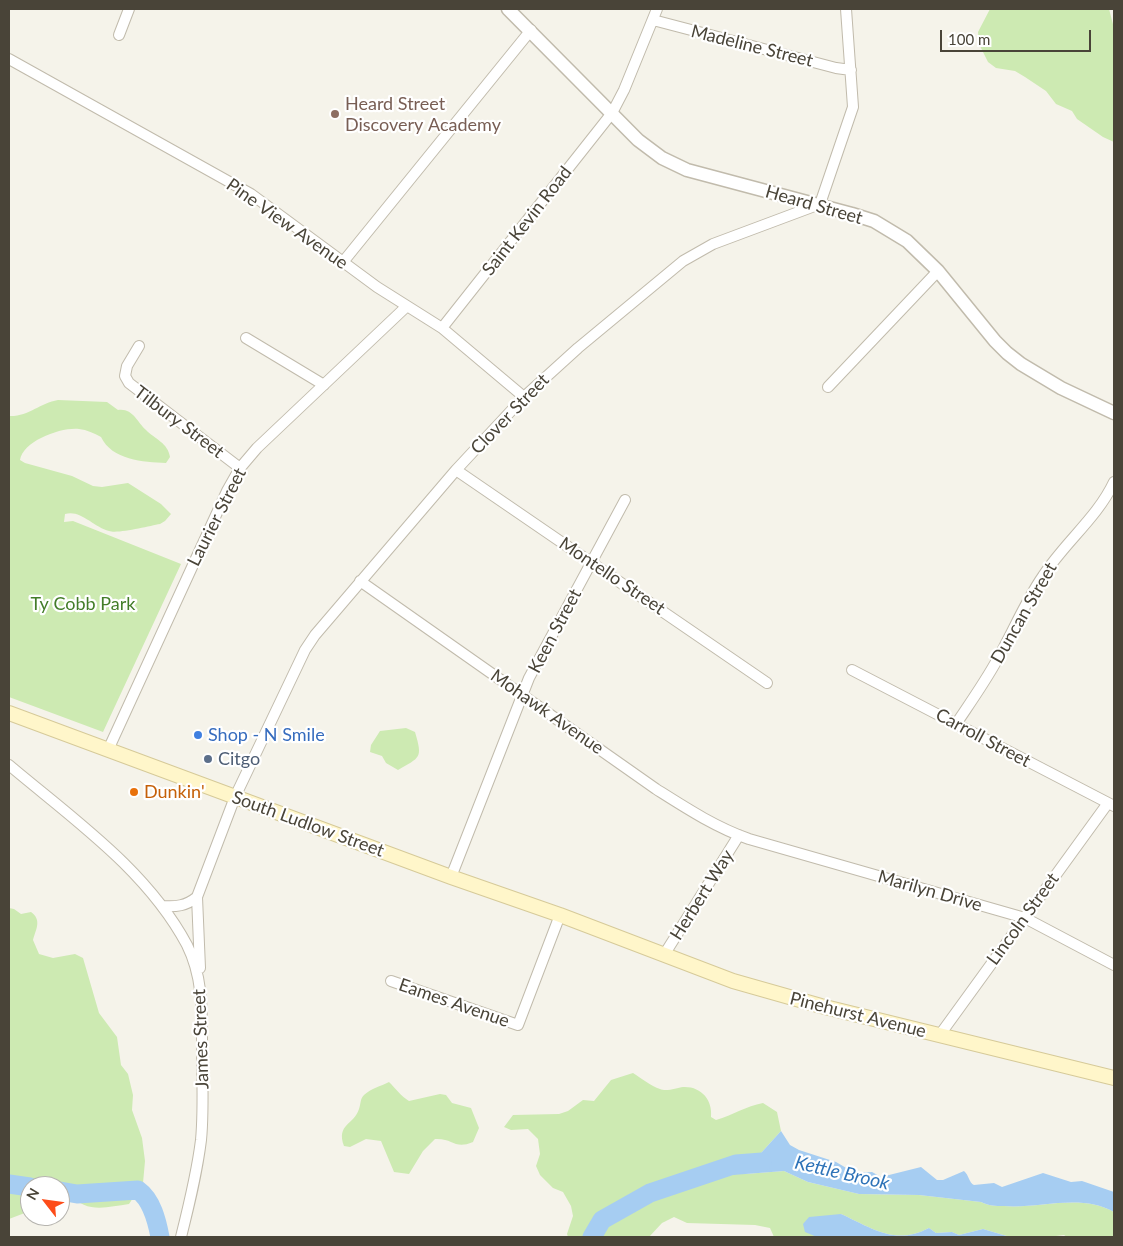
<!DOCTYPE html>
<style>
body{margin:0}
#map{position:relative;width:1123px;height:1246px;overflow:hidden;background:#f5f3ea;font-family:Lato,sans-serif}
canvas{display:block}
.frame{position:absolute;inset:0;border:10px solid #494438;pointer-events:none}
.north{position:absolute;left:20px;top:1176px;width:50px;height:50px;box-sizing:border-box;background:#fff;border:1px solid #b6b4af;border-radius:50%;rotate:300deg;font-size:14px;font-weight:700;line-height:20px;text-align:center;color:#494438}
.north::after{content:'';display:block;margin:auto;width:18px;height:22px;background:#fd4c19;clip-path:polygon(50% 0,100% 100%,50% 72%,0 100%)}
.scale{position:absolute;left:940px;top:30px;width:151px;height:22px;box-sizing:border-box;border:2px solid #494438;border-top:0;padding-left:6px;font-size:15px;line-height:18px;white-space:nowrap;color:#494438;-webkit-text-stroke:4px #fff;paint-order:stroke}
</style>
<div id="map">
<canvas width="1123" height="1246"></canvas>
<div class="frame"></div>
<div class="north">N</div>
<div class="scale">100 m</div>
</div>
<script>
const ctx = document.querySelector('canvas').getContext('2d');
ctx.lineJoin = 'round';
function paint(path, color) { ctx.fillStyle = color; ctx.fill(path, 'evenodd'); }
function strokePath(path, color, width, dash) { ctx.strokeStyle = color; ctx.lineWidth = width; ctx.lineCap = dash ? 'butt' : 'round'; ctx.setLineDash(dash || []); ctx.stroke(path); }
function label(font, color, halo, rows, align = 'center') {
  ctx.font = font + ' Lato,sans-serif'; ctx.lineWidth = 4.5; ctx.setLineDash([]); ctx.textBaseline = 'middle'; ctx.strokeStyle = halo; ctx.fillStyle = color; for (const [text, x, y, turn = 0] of rows) {
    ctx.save(); ctx.translate(x, y); ctx.rotate((+turn || 0) * Math.PI / 180); ctx.textAlign = isNaN(turn) ? turn : align; if (halo) ctx.strokeText(text, 0, 0); ctx.fillText(text, 0, 0); ctx.restore();
  }
}
paint(new Path2D(`
 M 990,9 L 1109,9 L 1114,28 L 1114,142 L 1103,137 L 1077,119 L 1072,111 L 1056,104 L 1046,91 L 1025,77 L 1015,71 L 996,68 L 988,62 L 979,44 L 978,32 Z
 M 58,400 L 107,402 L 118,410 C 133,408 137,422 146,430 C 155,439 168,443 170,457 L 166,463 C 143,462 112,460 101,437 C 94,433 87,430 79,429 C 61,427 23,441 20,460 L 25,463 L 72,476 L 93,486 L 102,487 L 128,483 L 161,504 L 171,514 L 165,521 L 160,524 C 149,526 118,534 109,531 C 94,527 80,509 65,514 L 64,522 L 73,521 L 181,564 L 103,732 L 9,697 L 9,416 C 28,417 40,403 58,400 Z
 M 406,728 L 415,732 C 423,759 420,757 398,770 L 386,763 L 382,756 L 370,752 L 371,745 L 380,731 Z
 M 9,908 L 14,909 L 21,914 L 31,912 C 42,920 36,929 33,940 L 39,954 L 53,958 L 75,954 L 83,958 L 99,1013 L 117,1037 L 121,1065 L 128,1074 L 133,1095 L 132,1110 L 142,1138 L 145,1161 L 143,1183 L 129,1204 C 107,1207 86,1214 70,1194 L 60,1196 L 60,1186 L 30,1186 L 30,1211 L 9,1219 Z
 M 633,1073 C 641,1078 651,1086 660,1089 C 666,1092 677,1088 683,1087 C 701,1086 713,1100 711,1117 L 716,1120 C 733,1115 746,1106 763,1103 L 777,1112 L 781,1131 L 761,1153 L 736,1164 L 745,1174 L 784,1171 L 808,1182 L 859,1194 L 919,1195 L 981,1202 C 989,1206 995,1206 1004,1206 C 1039,1209 1081,1193 1114,1212 L 1114,1237 L 1067,1237 L 1064,1235 L 1048,1237 L 1010,1237 L 983,1229 L 959,1235 L 952,1232 L 936,1233 L 929,1228 C 895,1246 872,1228 841,1214 L 814,1237 L 817,1237 L 774,1237 L 770,1228 L 755,1225 L 687,1223 L 674,1217 L 662,1223 L 649,1237 L 568,1237 L 567,1234 L 573,1216 L 571,1206 L 563,1192 L 553,1188 L 540,1175 L 536,1166 L 540,1154 L 538,1139 L 528,1129 L 511,1130 L 504,1127 L 513,1115 L 559,1114 L 568,1111 L 583,1100 L 594,1101 L 611,1080 Z
 M 389,1082 C 396,1089 401,1096 409,1101 L 440,1094 L 446,1095 L 452,1103 L 471,1108 L 479,1128 L 473,1142 C 454,1150 454,1138 435,1139 L 423,1151 L 409,1174 L 394,1172 L 381,1141 L 366,1139 L 350,1147 L 344,1146 C 336,1124 354,1125 359,1109 C 361,1103 360,1099 364,1095 C 370,1089 381,1086 389,1082 Z`), '#cdeab2');
paint(new Path2D(`
 M 781,1131 L 790,1145 L 799,1150 L 836,1162 L 855,1173 L 872,1172 L 881,1177 L 921,1167 L 937,1180 L 943,1180 L 964,1171 C 969,1175 969,1183 974,1185 L 994,1183 L 1002,1187 L 1043,1173 L 1071,1182 L 1082,1181 L 1114,1192 L 1114,1212 C 1081,1193 1039,1209 1004,1206 C 995,1206 989,1206 981,1202 L 919,1195 L 859,1194 L 808,1182 L 784,1171 L 733,1175 L 736,1164 L 761,1153 Z
 M 841,1214 C 872,1228 895,1246 929,1228 L 936,1233 L 952,1232 L 959,1235 L 983,1229 L 1010,1237 L 817,1237 L 805,1232 L 803,1224 L 809,1217 Z`), '#a6cdf2');
strokePath(new Path2D(`
 M 9,1184 L 30,1187
 M 60,1191 L 77,1194 L 138,1190 C 152,1200 157,1221 160,1237
 M 592,1237 L 602,1220 L 650,1193 L 736,1164 L 762,1162`), '#a6cdf2', 19);
const minor = new Path2D(`
 M 653,20 L 836,68 L 851,70
 M 119,35 L 129,9
 M 9,59 L 251,194 L 377,287 L 442,328 L 524,397
 M 343,262 L 531,30
 M 442,328 L 612,113 L 624,90 L 657,9
 M 246,338 L 324,385
 M 139,346 L 127,366 L 125,376 L 129,383 L 240,468
 M 828,387 L 938,271
 M 456,470 L 767,683
 M 360,581 L 656,789 C 686,808 715,827 749,839 L 1025,918 L 1114,965
 M 852,670 L 1114,806
 M 956,724 C 970,703 985,682 997,660 C 1013,632 1025,602 1043,576 C 1065,542 1097,518 1114,482
 M 108,750 L 227,491 L 240,468 L 257,448 L 407,306
 M 9,765 C 73,819 147,870 187,945 C 203,977 202,1010 202,1045 C 202,1077 204,1109 201,1140 C 197,1173 189,1205 181,1237
 M 451,877 L 529,678 L 625,500
 M 197,897 L 200,968
 M 162,906 C 176,907 186,906 197,897 L 235,797 L 305,650 L 315,635 L 456,470 L 524,397 L 578,348 L 683,261 L 713,244 L 820,204 L 853,107 L 846,9
 M 664,955 L 739,835
 M 391,981 L 518,1025 L 560,915
 M 939,1036 L 1108,803`);
const tertiary = new Path2D(`
 M 508,9 L 638,140 L 662,158 L 687,170 L 852,214 L 874,221 L 907,241 L 938,271 L 995,341 L 1007,353 L 1021,364 L 1061,388 L 1114,413`);
const secondary = new Path2D(`
 M 9,713 L 451,877 L 560,915 L 733,981 L 821,1006 L 1114,1078`);
strokePath(minor, '#c1bbac', 12);
strokePath(tertiary, '#c1bbac', 15);
strokePath(secondary, '#d6ca99', 16);
strokePath(minor, '#fff', 10);
strokePath(tertiary, '#fff', 12);
strokePath(secondary, '#fff6ca', 14);
for (const [x, y, r, color] of [
 [335,114,5,"#8d6e63"],
 [198,735,5,"#3f7fe0"],
 [208,759,5,"#5c6f8a"],
 [134,792,5,"#e8710a"]
]) { const dot = new Path2D(); dot.arc(x, y, r, 0, 2 * Math.PI); ctx.fillStyle = color; ctx.fill(dot); strokePath(dot, '#fff', 2); }
label('18px', '#494438', '#fff', [
 ["Madeline Street",752,46,14],
 ["Heard Street",814,205,16],
 ["Saint Kevin Road",527,221,-52],
 ["Pine View Avenue",287,224,35],
 ["Clover Street",510,414,-46],
 ["Tilbury Street",179,422,37],
 ["Laurier Street",217,517,-63],
 ["Montello Street",612,576,34],
 ["Duncan Street",1024,613,-60],
 ["Keen Street",555,631,-62],
 ["Mohawk Avenue",547,712,35],
 ["Carroll Street",983,738,28],
 ["South Ludlow Street",308,824,20],
 ["Marilyn Drive",930,891,16],
 ["Herbert Way",702,895,-58],
 ["Lincoln Street",1023,919,-54],
 ["Eames Avenue",454,1003,19],
 ["Pinehurst Avenue",858,1015,14],
 ["James Street",201,1039,-92]
]);
label('18px', '#785e54', '#fff', [
 ["Heard Street",345,104],
 ["Discovery Academy",345,125]
], 'left');
label('18px', '#437d29', '#fff', [
 ["Ty Cobb Park",83,604]
]);
label('18px', '#366cbe', '#fff', [
 ["Shop - N Smile",208,735]
], 'left');
label('18px', '#4e5e75', '#fff', [
 ["Citgo",218,759]
], 'left');
label('18px', '#c56008', '#fff', [
 ["Dunkin'",144,792]
], 'left');
label('italic 19px', '#2e73b8', '#fff', [
 ["Kettle Brook",842,1173,13]
]);
</script>
